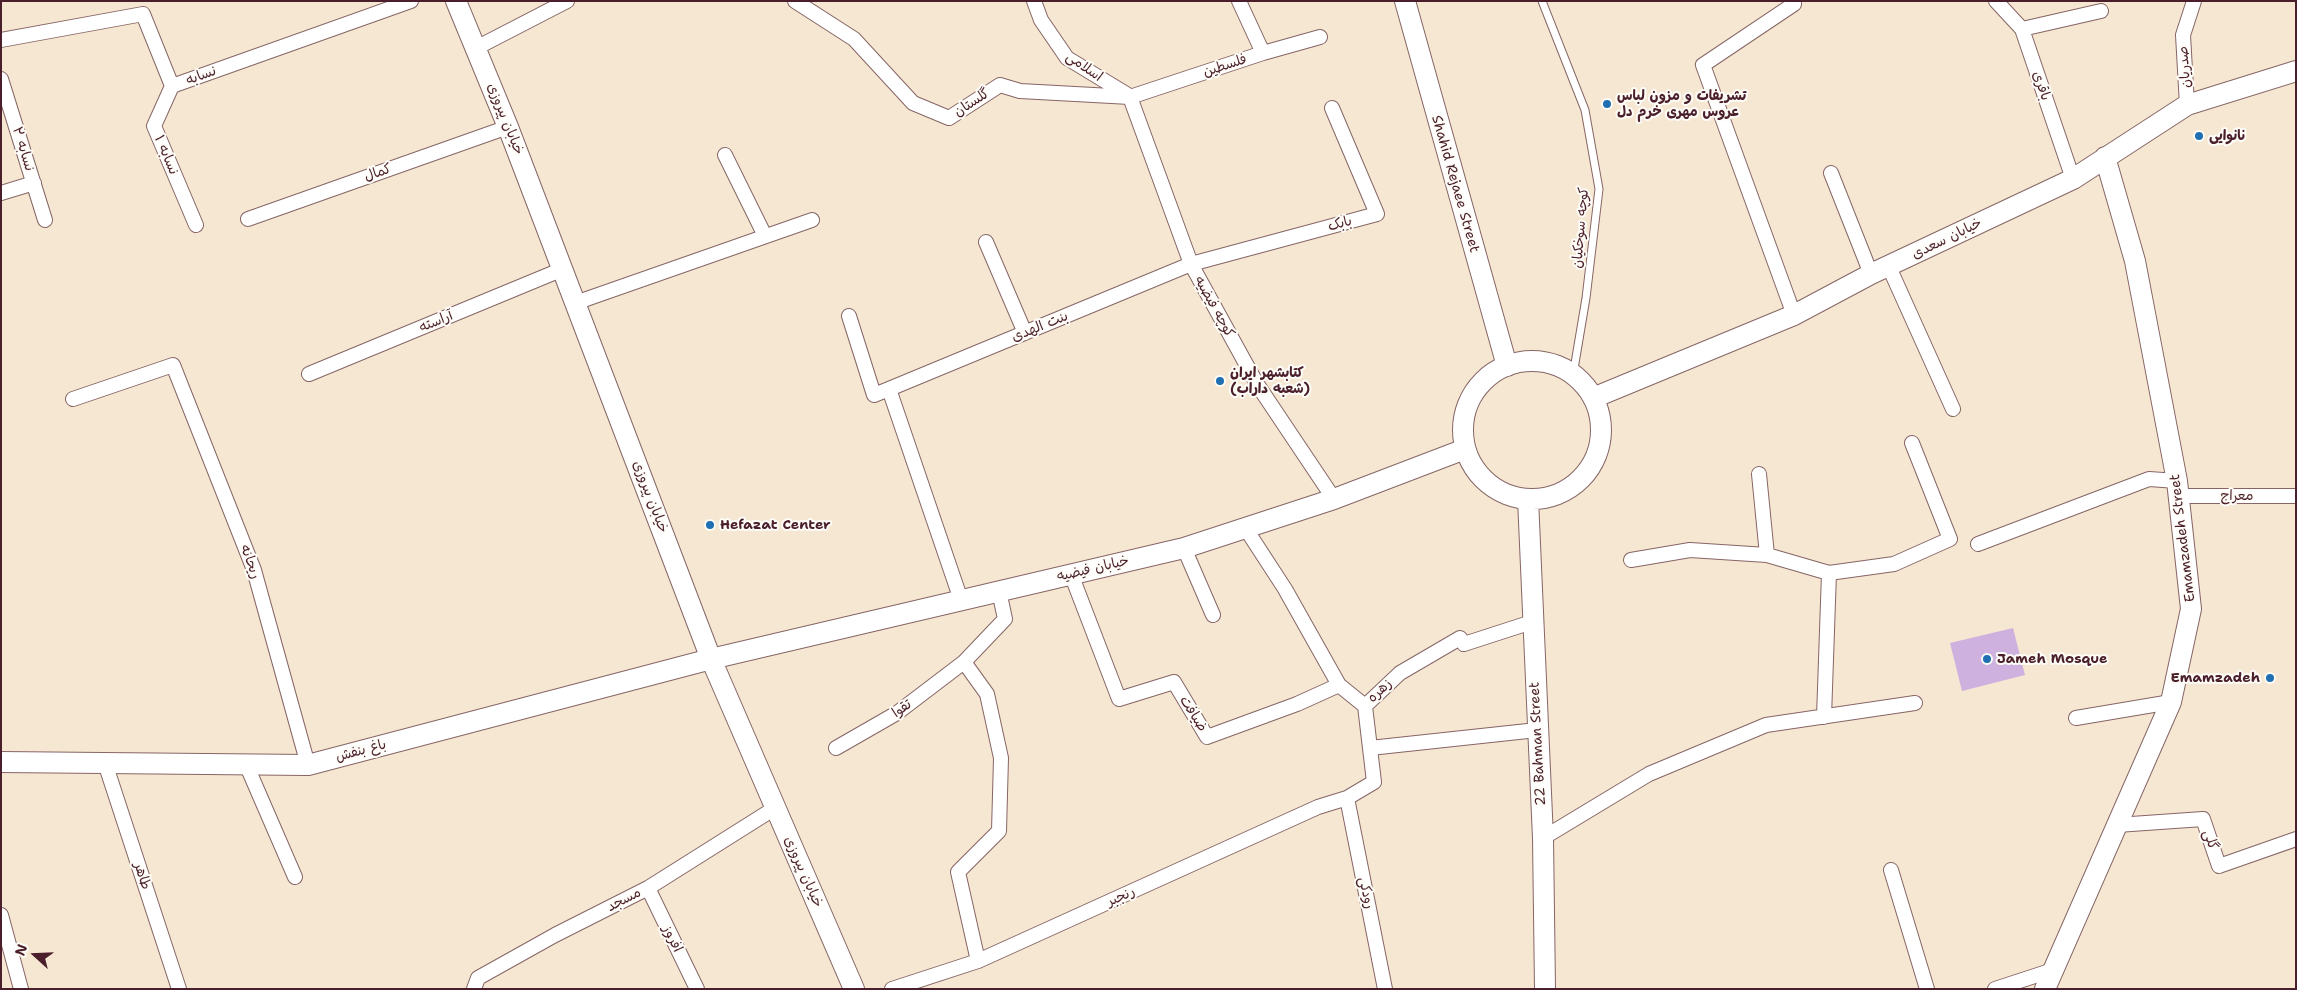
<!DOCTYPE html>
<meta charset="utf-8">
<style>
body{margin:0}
#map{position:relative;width:2297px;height:990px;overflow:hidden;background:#f6e7d2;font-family:"Shantell Sans",sans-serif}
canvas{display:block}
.frame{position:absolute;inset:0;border:2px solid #4a1f2b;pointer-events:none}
.north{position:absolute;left:10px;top:930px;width:50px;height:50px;-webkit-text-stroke:4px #fdfcf7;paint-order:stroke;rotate:290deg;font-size:14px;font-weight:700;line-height:20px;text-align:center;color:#4a1f2b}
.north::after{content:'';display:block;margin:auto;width:18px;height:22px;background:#4a1f2b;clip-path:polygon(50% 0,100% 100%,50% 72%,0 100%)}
</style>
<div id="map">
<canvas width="2297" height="990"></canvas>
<div class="frame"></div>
<div class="north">N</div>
</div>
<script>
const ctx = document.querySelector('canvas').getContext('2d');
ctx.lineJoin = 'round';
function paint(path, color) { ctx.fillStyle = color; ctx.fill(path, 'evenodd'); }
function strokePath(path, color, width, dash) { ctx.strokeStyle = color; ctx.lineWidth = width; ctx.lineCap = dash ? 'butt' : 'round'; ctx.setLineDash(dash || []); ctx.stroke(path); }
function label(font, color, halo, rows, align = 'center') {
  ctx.font = font + ' "Shantell Sans","Playpen Sans Arabic",sans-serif'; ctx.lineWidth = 4; ctx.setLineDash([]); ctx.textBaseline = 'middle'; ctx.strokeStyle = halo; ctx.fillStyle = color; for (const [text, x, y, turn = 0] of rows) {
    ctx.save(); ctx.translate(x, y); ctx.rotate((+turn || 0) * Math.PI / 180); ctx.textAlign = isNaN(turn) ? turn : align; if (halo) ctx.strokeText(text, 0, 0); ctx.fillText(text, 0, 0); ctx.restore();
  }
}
paint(new Path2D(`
 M 2013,628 L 2025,675 L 1962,691 L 1950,643 Z`), '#ceb1de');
const lane = new Path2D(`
 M 1542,1 L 1585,110 L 1599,189 L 1586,298 L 1573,375`);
const street = new Path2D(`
 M 795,1 L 854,39 L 913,103 L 949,118 L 1000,85 L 1020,91 L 1130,97 L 1263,53 L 1320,37
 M 1034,1 L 1041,20 L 1067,58 L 1128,95
 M 1239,1 L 1263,53
 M 1996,1 L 2022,29 L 2073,179
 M 2022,29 L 2101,11
 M 1,40 L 143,14 L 172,86 L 411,1
 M 476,48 L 567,1
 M 1,79 L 45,220
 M 172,86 L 154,126 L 196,225
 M 1130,97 L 1191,264 L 1257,384 L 1334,499
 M 2187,105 L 2183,35 L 2194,1
 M 725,155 L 765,236
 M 1831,173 L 1871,274
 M 1,193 L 34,183
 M 248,219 L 508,127
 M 986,242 L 1025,333
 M 1889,267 L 1953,409
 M 575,303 L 812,220
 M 1794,315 L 1703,65 L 1794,4 L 1794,1
 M 849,316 L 874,395 L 889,389 L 961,600
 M 309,374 L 563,269
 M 889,389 L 1191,264 L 1377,214 L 1332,108
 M 73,399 L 173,365 L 254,570 L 308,765
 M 1759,474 L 1767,555
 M 2179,496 L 2296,496
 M 1246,529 L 1285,589 L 1339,685 L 1365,706
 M 1978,544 L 2149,479 L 2177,481
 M 1184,548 L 1213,615
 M 1631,560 L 1690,550 L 1767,555 L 1829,573 L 1824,717
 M 1829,573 L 1894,564 L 1950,539 L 1912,443
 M 1071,574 L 1119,699 L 1174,682 L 1207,737 L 1297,704 L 1339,685
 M 964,662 L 987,694 L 1001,758 L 999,831 L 958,872 L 978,961
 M 1365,706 L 1400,673 L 1460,638 L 1464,644 L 1532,622
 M 2076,718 L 2171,702
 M 836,748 L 897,713 L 964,662 L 1005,619 L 999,591
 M 1370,748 L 1537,730
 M 105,763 L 179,989
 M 246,764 L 295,877
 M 1347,798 L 1385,989
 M 2117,825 L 2203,819 L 2219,866 L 2296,839
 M 1543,838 L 1649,774 L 1766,725 L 1915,703
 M 1891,870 L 1927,989
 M 648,888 L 697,989
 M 1,915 L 21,989
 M 474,989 L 478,978 L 555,935 L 648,888 L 775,808
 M 892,989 L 978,961 L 1318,807 L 1347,798 L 1374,782 L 1365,706
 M 1995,989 L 2053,970`);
const secondary = new Path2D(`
 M 456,1 L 508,127 L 711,659 L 854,989
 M 1405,1 L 1507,366
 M1463 430a69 69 0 1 1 138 0a69 69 0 1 1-138 0Z
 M 1593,398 L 1794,315 L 1871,274 L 2073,179 L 2187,105 L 2296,71
 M 1528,499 L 1543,838 L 1545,989
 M 1,762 L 308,765 L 711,659 L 1184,548 L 1334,499 L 1465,449
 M 2045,989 L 2171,702 L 2191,609 L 2177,481 L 2135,261 L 2105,157`);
strokePath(lane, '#866565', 9);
strokePath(street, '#866565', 16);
strokePath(secondary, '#866565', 22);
strokePath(lane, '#fff', 7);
strokePath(street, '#fff', 14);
strokePath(secondary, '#fff', 20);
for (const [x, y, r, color] of [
 [1607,104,5,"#1f6fb2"],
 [2199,136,5,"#1f6fb2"],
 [1220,381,5,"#1f6fb2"],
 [710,525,5,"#1f6fb2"],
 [1987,659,5,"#1f6fb2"],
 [2270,678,5,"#1f6fb2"]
]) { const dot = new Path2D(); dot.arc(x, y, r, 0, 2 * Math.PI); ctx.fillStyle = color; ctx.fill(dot); strokePath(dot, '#fdfcf7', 2); }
label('14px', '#4a1f2b', '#fdfcf7', [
 ["فلسطین",1225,66,-18],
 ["اسلامی",1084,67,35],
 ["صدریان",2185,67,-94],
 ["نسابه",201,76,-20],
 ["باقری",2041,86,71],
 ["گلستان",972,103,-33],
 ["خیابان پیروزی",505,119,68],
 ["نسابه ۲",23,149,73],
 ["نسابه ۱",166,155,67],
 ["کمال",378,173,-19],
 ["Shahid Rejaee Street",1455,184,74],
 ["بابک",1340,224,-15],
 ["کوچه سوخکیان",1581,228,-85],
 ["خیابان سعدی",1947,239,-26],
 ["کوچه فیضیه",1214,307,61],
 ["آراسته",436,322,-22],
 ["بنت الهدی",1040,327,-22],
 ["معراج",2237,496],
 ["خیابان پیروزی",650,497,69],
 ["Emamzadeh Street",2183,538,-97],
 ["ریحانه",250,562,70],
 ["خیابان فیضیه",1093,569,-13],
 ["زهره",1380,691,-43],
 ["تقوا",902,709,-35],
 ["ضیافت",1193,714,58],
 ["22 Bahman Street",1538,744,-93],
 ["باغ بنفش",361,751,-15],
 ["گلی",2210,840,71],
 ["خیابان پیروزی",803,872,66],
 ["طاهر",142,876,72],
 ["رودکی",1366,893,78],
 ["رنجبر",1121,897,-24],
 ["مسجد",624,900,-27],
 ["افروز",672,939,64]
]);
label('bold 14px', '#4a1f2b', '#fdfcf7', [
 ["تشریفات و مزون لباس",1617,96],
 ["عروس مهری خرم دل",1617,112],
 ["نانوایی",2209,136],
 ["کتابشهر ایران",1230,373],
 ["(شعبه داراب)",1230,389],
 ["Hefazat Center",720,525],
 ["Jameh Mosque",1997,659],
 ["Emamzadeh",2260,678,"right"]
], 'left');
</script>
